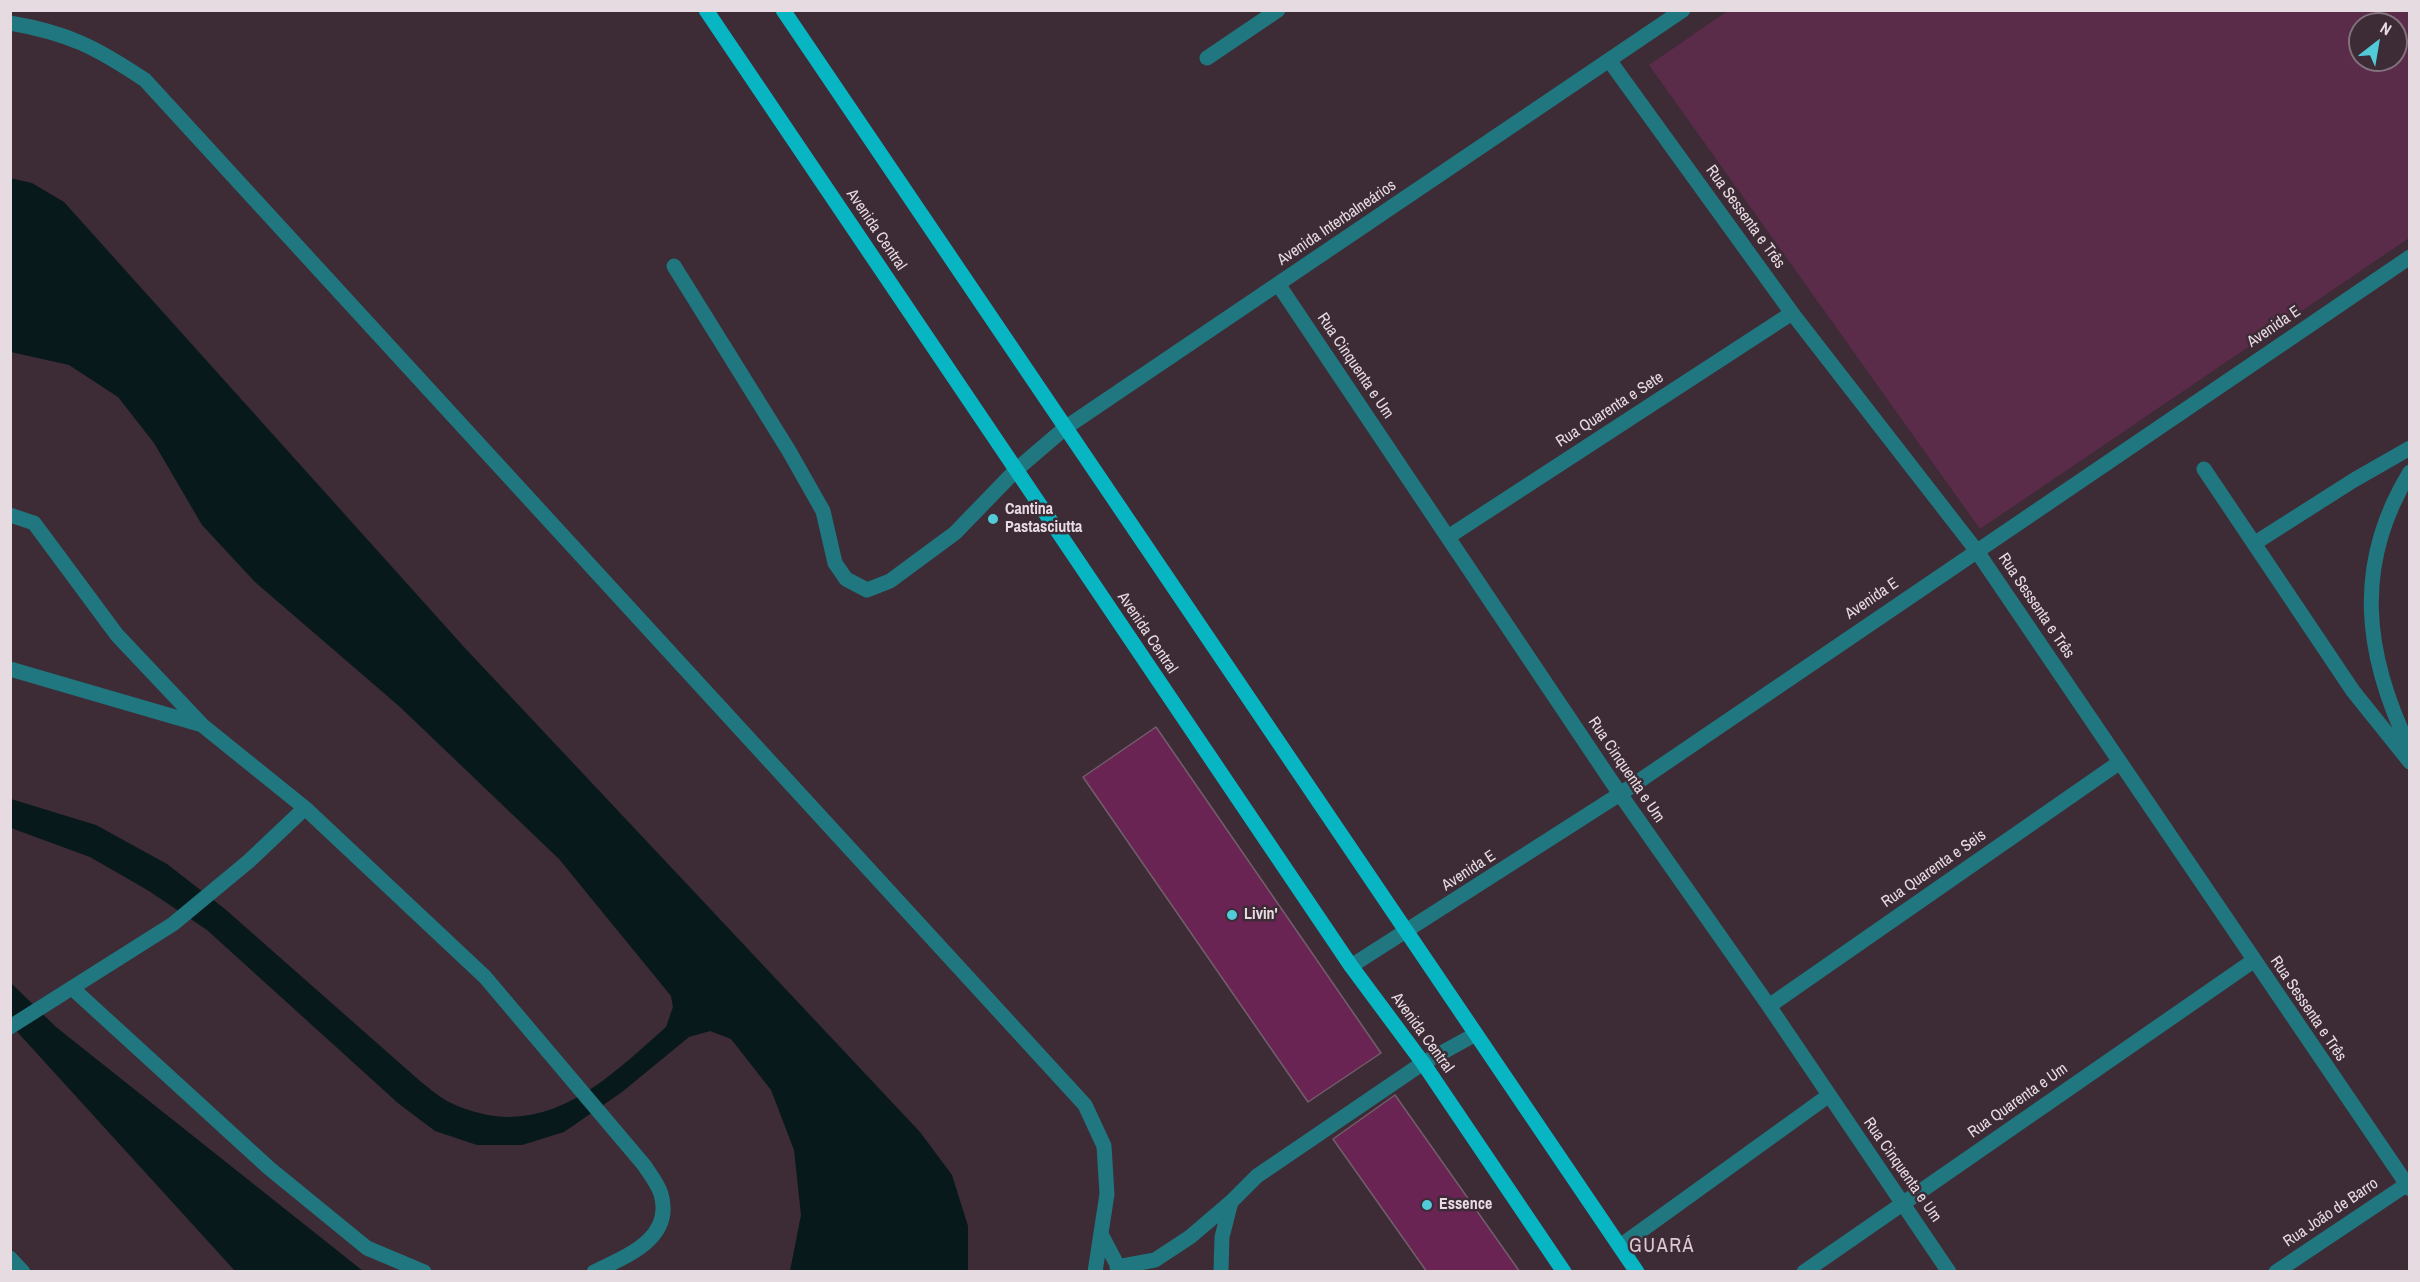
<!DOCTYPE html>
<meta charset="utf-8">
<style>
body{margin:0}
#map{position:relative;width:2420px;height:1282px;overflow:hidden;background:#3d2b36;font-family:"Archivo Narrow",sans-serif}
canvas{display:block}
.frame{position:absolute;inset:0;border:12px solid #e7dbe2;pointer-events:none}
.north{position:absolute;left:2348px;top:12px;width:60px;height:60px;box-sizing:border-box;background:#3d2b36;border:2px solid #81717b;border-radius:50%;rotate:31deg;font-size:16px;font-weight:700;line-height:24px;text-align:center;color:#e7dbe2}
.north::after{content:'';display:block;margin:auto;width:21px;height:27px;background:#52cbd8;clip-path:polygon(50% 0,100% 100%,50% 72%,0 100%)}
</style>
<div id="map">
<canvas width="2420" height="1282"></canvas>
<div class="frame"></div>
<div class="north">N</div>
</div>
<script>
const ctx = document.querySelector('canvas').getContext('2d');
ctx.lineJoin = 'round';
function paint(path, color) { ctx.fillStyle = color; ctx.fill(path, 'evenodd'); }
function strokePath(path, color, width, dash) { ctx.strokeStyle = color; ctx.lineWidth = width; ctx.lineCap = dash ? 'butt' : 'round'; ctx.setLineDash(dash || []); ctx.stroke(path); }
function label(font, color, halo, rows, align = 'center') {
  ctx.font = font + ' "Archivo Narrow",sans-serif'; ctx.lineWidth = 5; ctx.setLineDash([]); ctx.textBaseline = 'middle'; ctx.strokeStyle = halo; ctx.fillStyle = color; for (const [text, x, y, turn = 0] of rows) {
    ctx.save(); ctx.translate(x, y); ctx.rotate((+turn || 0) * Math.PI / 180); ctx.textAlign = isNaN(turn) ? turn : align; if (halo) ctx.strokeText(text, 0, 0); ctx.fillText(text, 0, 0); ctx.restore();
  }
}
paint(new Path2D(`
 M 1729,10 L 2409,11 L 2409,238 L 1980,529 L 1649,65 ZM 2360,24 L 2396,24 L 2396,60 L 2360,60 Z`), '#5b2b4a');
paint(new Path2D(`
 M 10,178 L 32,183 L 64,202 L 464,647 L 920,1132 L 952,1175 L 968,1226 L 968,1271 L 790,1271 L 801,1215 L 794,1150 L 771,1090 L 731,1039 L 710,1031 L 689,1037 L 622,1092 L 564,1132 L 522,1145 L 477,1145 L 435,1131 L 399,1104 L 207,930 L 149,891 L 90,857 L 11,828 L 11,799 L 96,825 L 167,864 L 225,909 L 420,1081 C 429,1088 439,1097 449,1102 C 540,1146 602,1084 666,1027 L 673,1007 L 671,996 L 559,859 L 400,707 L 255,582 L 202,525 L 154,443 L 118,397 L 69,365 L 11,352 Z
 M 10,982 L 56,1027 L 363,1271 L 235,1271 L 11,1025 Z`), '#08191b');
const building = new Path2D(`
 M 1156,727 L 1381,1053 L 1308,1102 L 1083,777 Z
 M 1395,1095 L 1520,1272 L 1427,1272 L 1333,1139 Z`);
paint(building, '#6a2454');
strokePath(building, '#725e6a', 1.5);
strokePath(new Path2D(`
 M 10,23 C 69,33 97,48 145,80 L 1085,1105 L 1104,1146 L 1107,1194 L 1095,1272
 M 1207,58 L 1278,10
 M 1609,60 L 1792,313 L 1976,550 L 2410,1189
 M 674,266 L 789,451 L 823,511 L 835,563 L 846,579 L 867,590 L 890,581 L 955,533 L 1016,470 L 1065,428 L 1683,10
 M 1278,284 L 1620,794 L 1769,1006 L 1949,1272
 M 2204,469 L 2353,691 L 2410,762
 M 2410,472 C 2353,565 2364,654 2410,749
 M 10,515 L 34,523 L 117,635 L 202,725 L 305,808 L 485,977 L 644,1165 C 650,1174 658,1184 661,1194 C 674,1239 626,1256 594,1272
 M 1448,537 L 1792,313
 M 2255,543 L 2354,480 L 2410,448
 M 10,669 L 199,724
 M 1351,966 L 1620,794 L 2410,257
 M 72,988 L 269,1168 L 367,1248 L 424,1272
 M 1769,1006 L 2120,762
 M 10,1027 L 173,924 L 249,861 L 305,808
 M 1102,1236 L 1121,1272
 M 1620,1246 L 1828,1096
 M 10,1258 L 23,1272
 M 1117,1267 L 1155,1260 L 1190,1237 L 1231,1202
 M 1221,1272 L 1222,1237 L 1231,1202 L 1257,1176 L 1423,1063 L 1476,1034
 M 1804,1272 L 2253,961
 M 2276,1272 L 2406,1185`), '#20777f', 15);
strokePath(new Path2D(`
 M 706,10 L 1351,966 L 1423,1063 L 1564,1272
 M 783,10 L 1637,1272`), '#08b6c3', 15);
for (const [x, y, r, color] of [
 [993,519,6,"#52cbd8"],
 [1232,915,6,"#52cbd8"],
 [1427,1205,6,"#52cbd8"]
]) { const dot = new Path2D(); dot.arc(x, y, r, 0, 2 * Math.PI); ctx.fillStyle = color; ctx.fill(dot); strokePath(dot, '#3d2b36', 2); }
label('16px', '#e7dbe2', '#3d2b36', [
 ["Rua Sessenta e Três",1745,217,54],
 ["Avenida Interbalneários",1337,223,-34],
 ["Avenida Central",876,230,56],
 ["Avenida E",2274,327,-34],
 ["Rua Cinquenta e Um",1355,366,56],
 ["Rua Quarenta e Sete",1610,410,-33],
 ["Avenida E",1872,599,-34],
 ["Rua Sessenta e Três",2036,606,56],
 ["Avenida Central",1147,633,56],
 ["Rua Cinquenta e Um",1626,770,56],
 ["Rua Quarenta e Seis",1934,869,-35],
 ["Avenida E",1469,871,-33],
 ["Rua Sessenta e Três",2308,1009,56],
 ["Avenida Central",1422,1033,54],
 ["Rua Quarenta e Um",2018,1101,-35],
 ["Rua Cinquenta e Um",1902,1170,55],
 ["Rua João de Barro",2331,1213,-34]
]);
label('bold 16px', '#e7dbe2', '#3d2b36', [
 ["Cantina",1005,510],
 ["Pastasciutta",1005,528],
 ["Livin'",1244,915],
 ["Essence",1439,1205]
], 'left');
ctx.letterSpacing = '1.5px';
label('20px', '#dec7d4', '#3d2b36', [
 ["GUARÁ",1662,1247]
]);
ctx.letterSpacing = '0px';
</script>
